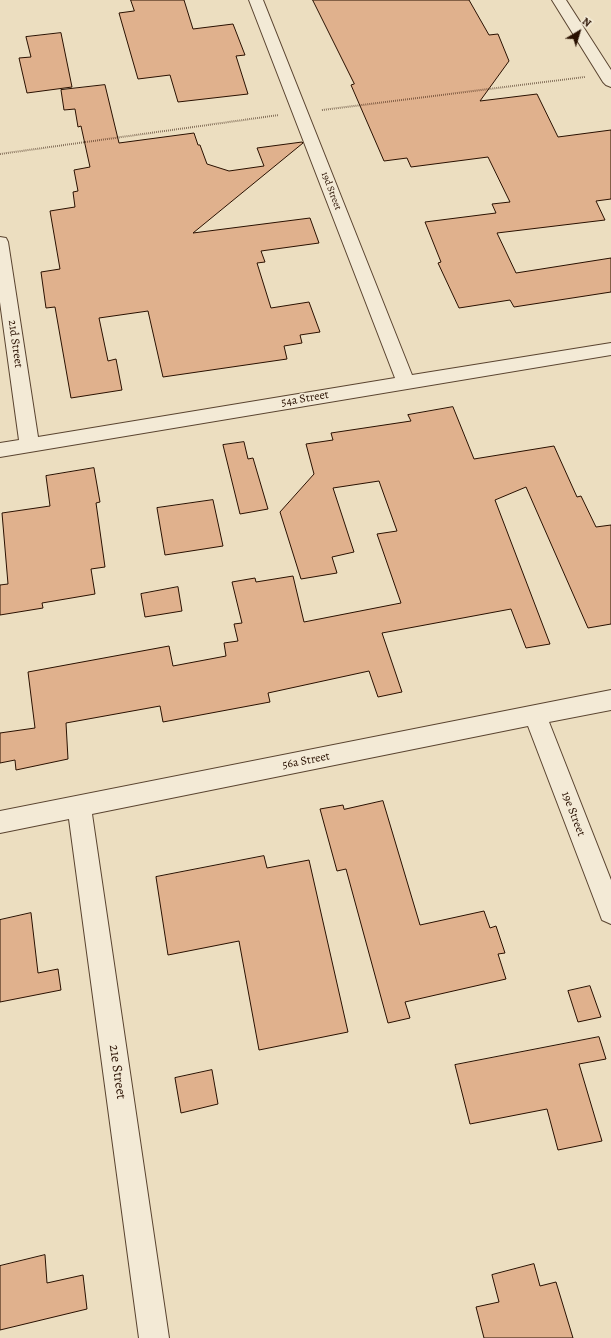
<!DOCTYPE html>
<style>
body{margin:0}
#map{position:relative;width:611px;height:1338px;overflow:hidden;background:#ecdec0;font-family:Alegreya,serif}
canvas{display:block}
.north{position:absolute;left:559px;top:12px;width:40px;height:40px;-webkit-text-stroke:3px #f3ead6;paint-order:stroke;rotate:38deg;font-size:11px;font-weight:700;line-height:16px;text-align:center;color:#291000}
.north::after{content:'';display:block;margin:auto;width:14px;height:18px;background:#291000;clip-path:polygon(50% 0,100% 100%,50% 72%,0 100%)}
</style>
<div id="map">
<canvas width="611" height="1338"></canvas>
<div class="north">N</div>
</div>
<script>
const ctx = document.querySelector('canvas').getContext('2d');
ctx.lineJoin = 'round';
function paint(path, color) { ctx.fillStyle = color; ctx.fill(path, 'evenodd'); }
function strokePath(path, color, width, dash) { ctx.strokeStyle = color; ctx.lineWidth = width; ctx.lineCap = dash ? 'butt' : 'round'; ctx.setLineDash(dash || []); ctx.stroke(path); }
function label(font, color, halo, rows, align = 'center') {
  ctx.font = font + ' Alegreya,serif'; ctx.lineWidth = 3.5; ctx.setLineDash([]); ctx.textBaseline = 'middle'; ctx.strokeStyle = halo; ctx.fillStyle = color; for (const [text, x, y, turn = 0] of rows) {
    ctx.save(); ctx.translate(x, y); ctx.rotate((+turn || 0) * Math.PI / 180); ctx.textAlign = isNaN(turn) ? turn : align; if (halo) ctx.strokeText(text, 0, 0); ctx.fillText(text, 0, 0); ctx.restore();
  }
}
const building = new Path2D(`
 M 131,0 L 184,0 L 193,29 L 233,24 L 245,55 L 236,56 L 248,94 L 178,102 L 170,75 L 138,79 L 119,13 L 134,11 Z
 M 313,0 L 469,0 L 489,35 L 498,34 L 509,61 L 480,101 L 537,94 L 558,137 L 611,130 L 611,199 L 596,201 L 605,220 L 497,233 L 516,273 L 611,258 L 611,292 L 514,307 L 510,300 L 459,308 L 438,263 L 441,262 L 425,222 L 496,213 L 492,204 L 510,202 L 488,157 L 411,167 L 407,158 L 384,161 L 351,85 L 354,84 Z
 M 61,33 L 72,87 L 27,93 L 19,58 L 31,57 L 26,37 Z
 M 105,85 L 119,143 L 194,133 L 198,145 L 200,145 L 207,164 L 229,171 L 264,166 L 257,148 L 302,142 L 303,143 L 193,233 L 310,218 L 319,243 L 261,251 L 265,262 L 257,263 L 271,308 L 309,302 L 320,332 L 300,335 L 302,343 L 284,346 L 287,359 L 163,377 L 148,311 L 99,318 L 108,361 L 116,359 L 122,390 L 71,398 L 55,307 L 46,308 L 41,272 L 60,269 L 50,211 L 75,207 L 73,192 L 78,191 L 74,170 L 90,167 L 81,126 L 78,127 L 75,109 L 64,110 L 61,90 Z
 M 453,407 L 474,459 L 554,446 L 577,497 L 581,496 L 596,527 L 611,525 L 611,624 L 588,628 L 526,487 L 495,500 L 550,644 L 526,648 L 511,609 L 382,633 L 402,692 L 378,697 L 369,671 L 268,693 L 270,702 L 163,722 L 160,706 L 66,723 L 68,759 L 16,770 L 15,760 L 0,763 L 0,733 L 35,728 L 28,672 L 169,646 L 173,666 L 226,656 L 224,643 L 238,641 L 234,624 L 242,623 L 232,582 L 255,578 L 256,582 L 293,576 L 304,622 L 401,603 L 377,534 L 397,531 L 379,481 L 333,488 L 354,552 L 332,557 L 337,573 L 301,579 L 280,512 L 314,474 L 306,444 L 333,440 L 331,433 L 411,421 L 408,415 Z
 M 244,442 L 248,459 L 253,458 L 268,509 L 240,514 L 223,445 Z
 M 94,468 L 100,502 L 96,503 L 105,567 L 91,569 L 95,594 L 42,603 L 43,608 L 0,615 L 0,585 L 8,584 L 2,513 L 50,506 L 46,476 Z
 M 213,500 L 223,546 L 165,555 L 157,508 Z
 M 178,587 L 182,611 L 145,617 L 141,594 Z
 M 383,801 L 420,925 L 484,911 L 490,928 L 496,926 L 505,953 L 498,954 L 506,979 L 405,1002 L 410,1018 L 388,1023 L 346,869 L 337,871 L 320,809 L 343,805 L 344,809 Z
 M 264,856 L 267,868 L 309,860 L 348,1032 L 259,1050 L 239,941 L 168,955 L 156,877 Z
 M 31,913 L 38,973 L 58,969 L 61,990 L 0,1002 L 0,920 Z
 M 590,986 L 601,1017 L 578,1022 L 568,991 Z
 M 599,1037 L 606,1059 L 579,1064 L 602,1141 L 558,1150 L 547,1109 L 470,1124 L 455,1065 Z
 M 212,1070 L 218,1104 L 181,1113 L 175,1078 Z
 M 45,1255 L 47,1283 L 83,1275 L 87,1309 L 0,1330 L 0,1266 Z
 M 534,1264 L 540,1286 L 556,1282 L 573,1338 L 484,1338 L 476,1307 L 499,1302 L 492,1275 Z`);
paint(building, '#e0b18d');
strokePath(building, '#291000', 1);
const minor = new Path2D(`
 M 249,0 L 263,0 L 412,375 L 611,343 L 611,355 L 0,457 L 0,443 L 19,440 L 0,302 L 0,237 L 6,238 L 8,242 L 38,437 L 395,378 Z
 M 552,0 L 566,0 L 611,70 L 611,87 L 606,85 L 603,82 Z
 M 611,690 L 611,710 L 549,722 L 611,880 L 611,924 L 602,920 L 599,912 L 528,726 L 92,814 L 169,1338 L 139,1338 L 69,819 L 0,833 L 0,811 Z`);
strokePath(minor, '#5a4430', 2);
strokePath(new Path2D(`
 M 322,110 L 585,77
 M 0,154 L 279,115`), '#291000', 2, [0.5, 1.5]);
paint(minor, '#f3ead6');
label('10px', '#291000', '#f3ead6', [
 ["19d Street",331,191,69]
]);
label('12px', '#291000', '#f3ead6', [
 ["21d Street",15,344,82],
 ["54a Street",305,399,-10],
 ["56a Street",306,761,-11],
 ["19e Street",573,814,69]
]);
label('14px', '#291000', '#f3ead6', [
 ["21e Street",117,1072,82]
]);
</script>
